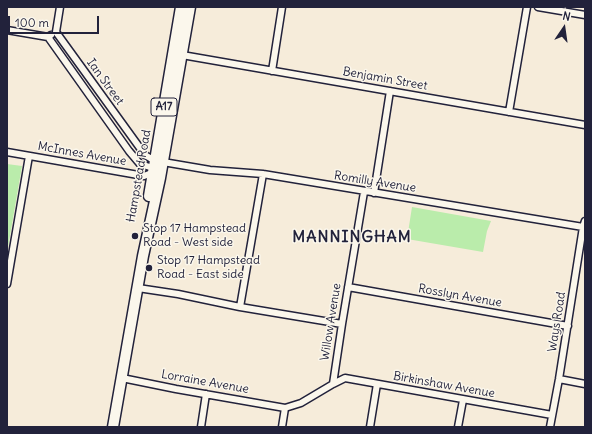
<!DOCTYPE html>
<style>
body{margin:0}
#map{position:relative;width:592px;height:434px;overflow:hidden;background:#f6ecda;font-family:Delius,sans-serif}
canvas{display:block}
.frame{position:absolute;inset:0;border:8px solid #22223b;pointer-events:none}
.north{position:absolute;left:544px;top:8px;width:40px;height:40px;-webkit-text-stroke:3px #fbf7ec;paint-order:stroke;rotate:13deg;font-size:11px;font-weight:700;line-height:16px;text-align:center;color:#22223b}
.north::after{content:'';display:block;margin:auto;width:14px;height:18px;background:#22223b;clip-path:polygon(50% 0,100% 100%,50% 72%,0 100%)}
.scale{position:absolute;left:8px;top:16px;width:91px;height:18px;box-sizing:border-box;border:2px solid #22223b;border-top:0;padding-left:5px;font-size:12px;line-height:14px;white-space:nowrap;color:#22223b;-webkit-text-stroke:3px #fbf7ec;paint-order:stroke}
</style>
<div id="map">
<canvas width="592" height="434"></canvas>
<div class="frame"></div>
<div class="north">N</div>
<div class="scale">100 m</div>
</div>
<script>
const ctx = document.querySelector('canvas').getContext('2d');
ctx.lineJoin = 'round';
function paint(path, color) { ctx.fillStyle = color; ctx.fill(path, 'evenodd'); }
function strokePath(path, color, width, dash) { ctx.strokeStyle = color; ctx.lineWidth = width; ctx.lineCap = dash ? 'butt' : 'round'; ctx.setLineDash(dash || []); ctx.stroke(path); }
function label(font, color, halo, rows, align = 'center') {
  ctx.font = font + ' Delius,sans-serif'; ctx.lineWidth = 3; ctx.setLineDash([]); ctx.textBaseline = 'middle'; ctx.strokeStyle = halo; ctx.fillStyle = color; for (const [text, x, y, turn = 0] of rows) {
    ctx.save(); ctx.translate(x, y); ctx.rotate((+turn || 0) * Math.PI / 180); ctx.textAlign = isNaN(turn) ? turn : align; if (halo) ctx.strokeText(text, 0, 0); ctx.fillText(text, 0, 0); ctx.restore();
  }
}
paint(new Path2D(`
 M 7,164 L 22,166 L 7,253 Z
 M 412,207 L 491,221 L 487,231 L 483,252 L 407,239 Z`), '#baecab');
const minor = new Path2D(`
 M 60,7 L 56,32 L 145,155 L 155,161
 M 538,7 L 585,15
 M 7,30 L 48,37 L 51,35
 M 48,37 L 129,151 L 140,164 L 153,168
 M 182,55 L 585,125
 M 272,71 L 282,7
 M 509,112 L 527,7
 M 7,152 L 144,176 L 154,172
 M 163,162 L 210,170 L 263,174 L 583,227
 M 374,193 L 390,91
 M 7,284 L 29,156
 M 348,287 L 568,326
 M 138,288 L 178,294 L 240,307 L 342,324
 M 240,307 L 263,174
 M 122,378 L 176,389 L 285,408
 M 559,379 L 585,384
 M 333,384 L 345,378 L 552,415
 M 201,427 L 206,394
 M 282,427 L 285,408 L 301,403 L 333,384 L 342,324 L 364,192
 M 370,427 L 377,384
 M 458,427 L 463,400
 M 550,427 L 559,379 L 583,227 L 585,221`);
const trunk = new Path2D(`
 M 149,196 L 181,7
 M 113,427 L 143,256 L 160,178 L 190,7`);
strokePath(minor, '#22223b', 9);
strokePath(trunk, '#22223b', 13);
strokePath(minor, '#fbf7ec', 6);
strokePath(trunk, '#fbf7ec', 10);
for (const [x, y, r, color] of [
 [135,236,4,"#22223b"],
 [149,268,4,"#22223b"]
]) { const dot = new Path2D(); dot.arc(x, y, r, 0, 2 * Math.PI); ctx.fillStyle = color; ctx.fill(dot); strokePath(dot, '#fbf7ec', 1.5); }
for (const [x, y, w] of [
 [164,107,26]
]) { const box = new Path2D(); box.roundRect(x - w / 2, y - 9, w, 18, 3); ctx.fillStyle = '#fbf7ec'; ctx.fill(box); strokePath(box, '#22223b', 1); }
label('bold 11px', '#22223b', null, [
 ["A17",164,107]
]);
label('12px', '#22223b', '#fbf7ec', [
 ["Benjamin Street",385,79,10],
 ["Ian Street",105,82,54],
 ["McInnes Avenue",82,154,10],
 ["Hampstead Road",139,176,-80],
 ["Romilly Avenue",375,182,9],
 ["Rosslyn Avenue",460,296,10],
 ["Willow Avenue",331,322,-81],
 ["Ways Road",557,322,-81],
 ["Lorraine Avenue",205,382,10],
 ["Birkinshaw Avenue",444,385,10]
]);
label('12px', '#22223b', '#fbf7ec', [
 ["Stop 17 Hampstead",143,229],
 ["Road - West side",143,243],
 ["Stop 17 Hampstead",157,261],
 ["Road - East side",157,275]
], 'left');
ctx.letterSpacing = '1px';
label('bold 16px', '#22223b', '#fbf7ec', [
 ["MANNINGHAM",352,237]
]);
ctx.letterSpacing = '0px';
</script>
